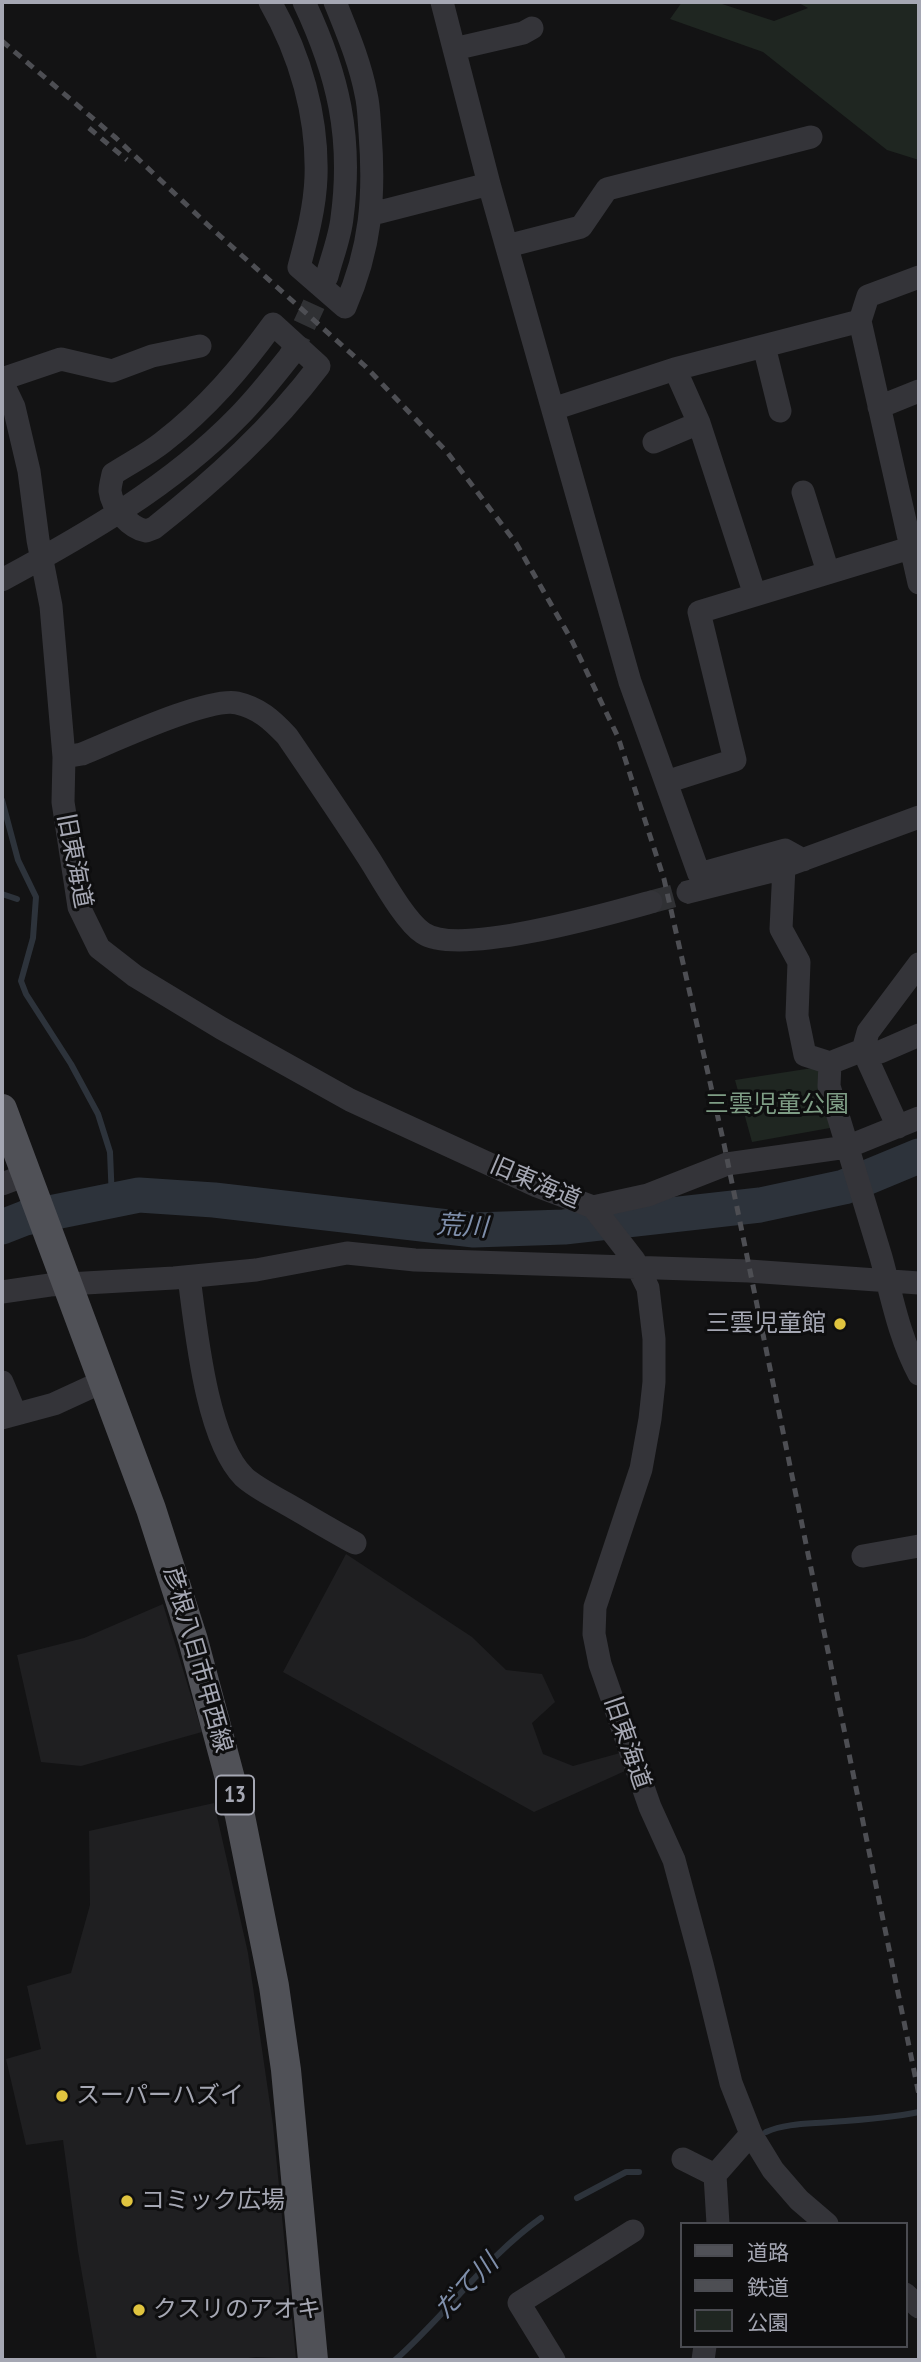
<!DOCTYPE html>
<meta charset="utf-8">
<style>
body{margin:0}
#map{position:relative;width:921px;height:2362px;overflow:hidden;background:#131314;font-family:"PT Sans Narrow","Noto Sans JP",sans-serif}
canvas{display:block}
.frame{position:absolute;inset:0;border:4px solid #a5a7b3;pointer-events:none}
.legend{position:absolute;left:680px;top:2222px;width:228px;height:126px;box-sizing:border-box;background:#0e0e0f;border:2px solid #4a4b51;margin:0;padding:9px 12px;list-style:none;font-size:21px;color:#a5a7b3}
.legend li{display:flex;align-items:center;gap:14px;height:35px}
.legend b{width:35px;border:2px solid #4a4b51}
</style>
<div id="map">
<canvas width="921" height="2362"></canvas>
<div class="frame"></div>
<ul class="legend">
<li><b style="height:9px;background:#505157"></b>道路</li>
<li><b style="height:9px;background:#4d4e53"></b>鉄道</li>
<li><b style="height:19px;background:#1f2621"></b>公園</li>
</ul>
</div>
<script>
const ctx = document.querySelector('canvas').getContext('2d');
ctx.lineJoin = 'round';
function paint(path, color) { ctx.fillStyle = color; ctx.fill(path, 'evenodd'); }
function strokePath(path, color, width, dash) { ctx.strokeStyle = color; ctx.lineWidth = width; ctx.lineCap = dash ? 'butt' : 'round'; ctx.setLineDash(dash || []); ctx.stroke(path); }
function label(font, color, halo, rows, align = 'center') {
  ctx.font = font + ' "PT Sans Narrow","Noto Sans JP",sans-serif'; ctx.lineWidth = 6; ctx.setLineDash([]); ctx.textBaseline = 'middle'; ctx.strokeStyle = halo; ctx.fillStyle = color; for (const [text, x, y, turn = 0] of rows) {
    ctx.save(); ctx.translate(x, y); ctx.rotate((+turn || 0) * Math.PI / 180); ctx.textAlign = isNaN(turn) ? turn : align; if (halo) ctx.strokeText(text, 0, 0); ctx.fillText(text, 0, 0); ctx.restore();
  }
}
paint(new Path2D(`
 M 346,1554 L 472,1637 L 506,1670 L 542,1674 L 555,1702 L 532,1723 L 543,1754 L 573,1766 L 620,1753 L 625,1771 L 534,1812 L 283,1672 Z
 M 163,1604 L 202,1732 L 81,1766 L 41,1762 L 17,1655 L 84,1638 Z
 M 214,1803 L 248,1953 L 273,2125 L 296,2359 L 256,2357 L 232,2360 L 97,2360 L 78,2251 L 63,2140 L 26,2145 L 6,2059 L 41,2049 L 27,1986 L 71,1973 L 90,1905 L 89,1831 Z`), '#1f1f21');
paint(new Path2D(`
 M 682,2 L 716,2 L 774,21 L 808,8 L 797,2 L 919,2 L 919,160 L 887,150 L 763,52 L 670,19 Z
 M 819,1067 L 841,1126 L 752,1142 L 735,1080 Z`), '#1f2621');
strokePath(new Path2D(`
 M 2,800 L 18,860 L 36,897 L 33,938 L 21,981 L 26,994 L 71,1064 L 98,1114 L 110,1152 L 112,1200
 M 2,894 L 17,899
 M 766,2132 C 786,2123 810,2124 831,2122 C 861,2120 890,2118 919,2112
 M 577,2198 L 626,2172 L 639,2172
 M 395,2360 C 445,2316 487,2256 541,2218`), '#2d333b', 6);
strokePath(new Path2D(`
 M 2,1227 L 25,1218 L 139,1195 L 214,1200 L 474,1230 L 564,1227 L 760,1205 L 844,1187 L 919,1156`), '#2d333b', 35);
strokePath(new Path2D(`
 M 290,356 L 327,276
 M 651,902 L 688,892`), '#303134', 23, [23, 11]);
strokePath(new Path2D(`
 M 270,2 C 300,54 318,116 316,177 C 315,207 307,237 299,267 L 345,307 C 371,248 375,196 370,132 C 369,120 369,106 366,94 C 360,62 347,32 335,2
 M 304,2 C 338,74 353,137 342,218 C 340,237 332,257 327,276
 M 442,2 L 489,184 L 630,682 L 699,874 L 785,850 L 803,860
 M 454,49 L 523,33 L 532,28
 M 372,214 L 489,184
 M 507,246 L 581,227 L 607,189 L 811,137
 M 919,277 L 868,296 L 860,321 L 919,583
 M 273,324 L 319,366 C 272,428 216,479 154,528 L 146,531 C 130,528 112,508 110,491 C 110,486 112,479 113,474 C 130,463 148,454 163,442 C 207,408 241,368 273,324 Z
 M 764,346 L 780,411
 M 675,369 L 699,423 L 755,595
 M 2,379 L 61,359 L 112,371 L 152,356 L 200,346
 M 2,382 L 14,407 L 29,471 L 38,540 L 51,606 L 64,757 L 63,802 L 79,907 L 99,948 L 135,976 L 221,1028 L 350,1100 L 537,1186 L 593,1207 L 634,1260 L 648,1288 L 654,1339 L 654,1382 L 650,1419 L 641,1469 L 595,1607 L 594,1634 L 600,1664 L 650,1807 L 674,1860 L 702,1964 L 731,2083 L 751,2134 L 773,2170 L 799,2200 L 827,2224
 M 879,407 L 919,391
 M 553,409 L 675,369 L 860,321
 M 654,442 L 699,423
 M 803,492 L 828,572
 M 2,580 C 85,535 171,486 238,417 C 257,398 273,377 290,356
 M 64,757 L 82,754 C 114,741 208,697 237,703 C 259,708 272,720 287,736 C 315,777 343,818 370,860 C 382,879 405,921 423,933 C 458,957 608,914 651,902
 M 666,782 L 735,760 L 699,612 L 910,548
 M 784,867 L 781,929 L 799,962 L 797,1016 L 805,1055 L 830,1063
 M 688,892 L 772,871 L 919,817
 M 919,1035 L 880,1052 L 863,1050 L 830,1063 L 829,1086 C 846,1143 864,1200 881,1257 C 892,1297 899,1337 919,1374
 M 898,1127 L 863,1050 L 868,1032 L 919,964
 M 2,1184 L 26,1175
 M 593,1207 L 648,1195 L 727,1164 L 847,1147 L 919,1118
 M 189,1277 C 196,1329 206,1439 244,1477 C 255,1487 271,1495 285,1503 C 308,1516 331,1530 355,1543
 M 2,1292 L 50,1285 L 174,1278 L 256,1270 L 347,1253 L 415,1260 L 749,1271 L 919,1283
 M 2,1382 L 15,1413
 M 2,1418 L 54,1404 L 104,1381
 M 863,1556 L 919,1546
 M 683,2159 L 715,2175
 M 718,2224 L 715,2175 L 751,2134
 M 905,2294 L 919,2307
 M 554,2360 L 519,2303 L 633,2231
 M 703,2360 L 705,2346`), '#343439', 23);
strokePath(new Path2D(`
 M 2,1109 L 151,1509 L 193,1640 L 240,1816 L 274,1986 L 286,2070 L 313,2360`), '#505157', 30);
strokePath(new Path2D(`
 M 2,41 L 116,138 L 209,226 L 365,366 L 447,452 L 516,543 L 572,641 L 618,737 L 664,879 L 724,1144 L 919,2095
 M 89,128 L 127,160`), '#4d4e53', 5, [9, 7]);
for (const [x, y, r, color] of [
 [840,1324,7,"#e0c43f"],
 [62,2096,7,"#e0c43f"],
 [127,2201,7,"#e0c43f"],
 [139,2310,7,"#e0c43f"]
]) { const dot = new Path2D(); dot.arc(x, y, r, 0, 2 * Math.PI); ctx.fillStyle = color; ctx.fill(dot); strokePath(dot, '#0e0e0f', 2.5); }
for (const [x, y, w] of [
 [235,1795,38]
]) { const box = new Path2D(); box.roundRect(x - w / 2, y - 19.5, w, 39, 5); ctx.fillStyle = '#0e0e0f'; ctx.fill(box); strokePath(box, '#a5a7b3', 2); }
label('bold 23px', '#a5a7b3', null, [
 ["13",235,1795]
]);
label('24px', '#a5a7b3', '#0e0e0f', [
 ["旧東海道",74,861,79],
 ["旧東海道",535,1183,23],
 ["彦根八日市甲西線",197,1660,74],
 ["旧東海道",627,1743,71]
]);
label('24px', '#7e9d85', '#0e0e0f', [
 ["三雲児童公園",777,1105]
]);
label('24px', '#a5a7b3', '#0e0e0f', [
 ["三雲児童館",826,1324,"right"],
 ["スーパーハズイ",76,2096],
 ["コミック広場",141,2201],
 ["クスリのアオキ",153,2310]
], 'left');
label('italic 26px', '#7f8fab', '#0e0e0f', [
 ["荒川",462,1227,3],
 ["だて川",467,2287,-46]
]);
</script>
